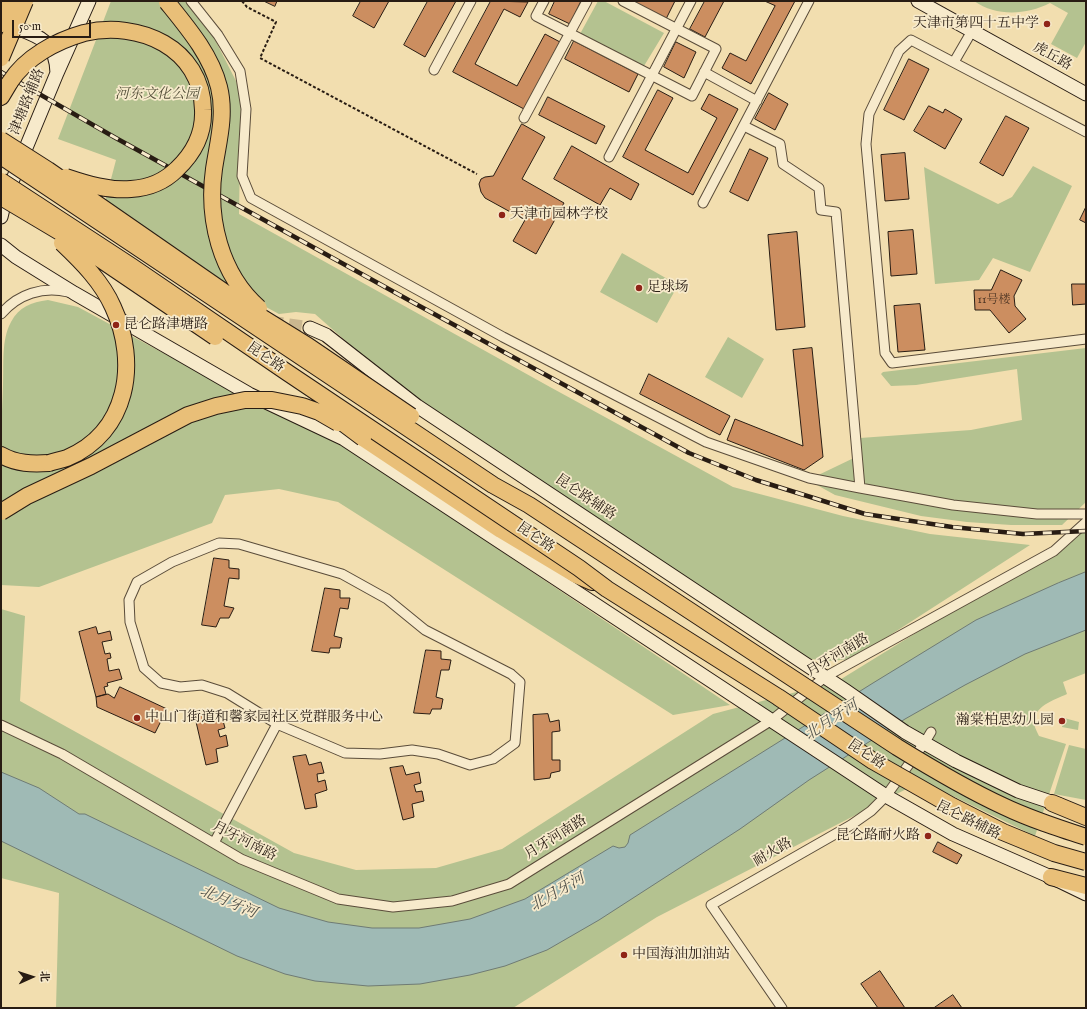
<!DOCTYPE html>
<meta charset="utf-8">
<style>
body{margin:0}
#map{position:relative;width:1087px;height:1009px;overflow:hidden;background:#f2deaf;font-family:"IM FELL English","Noto Serif SC",serif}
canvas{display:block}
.frame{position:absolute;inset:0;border:2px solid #281c13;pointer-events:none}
.north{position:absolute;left:12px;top:957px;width:40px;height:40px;-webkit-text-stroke:3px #f7eacb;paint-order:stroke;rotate:87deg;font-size:11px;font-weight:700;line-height:16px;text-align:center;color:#281c13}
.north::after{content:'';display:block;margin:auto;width:14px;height:18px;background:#281c13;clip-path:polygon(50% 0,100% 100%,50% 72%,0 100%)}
.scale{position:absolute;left:12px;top:20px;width:79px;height:18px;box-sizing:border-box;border:2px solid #281c13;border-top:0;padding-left:5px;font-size:12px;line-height:14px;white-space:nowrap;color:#281c13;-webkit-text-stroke:3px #f7eacb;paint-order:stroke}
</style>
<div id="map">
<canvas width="1087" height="1009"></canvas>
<div class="frame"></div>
<div class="north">北</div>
<div class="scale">50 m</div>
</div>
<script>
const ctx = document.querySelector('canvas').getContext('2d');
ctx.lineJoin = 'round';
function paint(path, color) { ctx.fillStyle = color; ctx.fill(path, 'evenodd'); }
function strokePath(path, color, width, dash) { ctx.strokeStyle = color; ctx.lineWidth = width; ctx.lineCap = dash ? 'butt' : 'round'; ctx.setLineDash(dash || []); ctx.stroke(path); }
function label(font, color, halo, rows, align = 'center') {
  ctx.font = font + ' "IM FELL English","Noto Serif SC",serif'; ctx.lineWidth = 3.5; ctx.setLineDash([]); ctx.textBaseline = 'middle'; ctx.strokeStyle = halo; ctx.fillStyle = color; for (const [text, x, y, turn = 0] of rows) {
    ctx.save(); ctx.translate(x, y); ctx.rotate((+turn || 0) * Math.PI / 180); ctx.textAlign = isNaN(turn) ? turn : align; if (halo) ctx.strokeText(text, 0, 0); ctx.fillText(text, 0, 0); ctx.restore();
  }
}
paint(new Path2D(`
 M 111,1 L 188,1 L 207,24 L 236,81 L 241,99 L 239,214 L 550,387 L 733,487 L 843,516 L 930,534 L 1030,545 L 853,659 L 829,661 L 803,658 L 389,379 L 315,314 L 296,312 L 279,314 L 227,286 L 105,202 L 116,160 L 58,139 Z
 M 598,1 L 604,1 L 664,33 L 644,66 L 580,34 Z
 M 974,1 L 1086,1 L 1086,42 L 1077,58 L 1051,44 L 1068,13 L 1050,3 C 1026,15 997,17 974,1 Z
 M 1033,166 L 1072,186 L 1030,272 L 993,258 L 979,280 L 935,284 L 924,167 L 998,204 L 1012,197 Z
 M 622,253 L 678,285 L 657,323 L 600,292 Z
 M 48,300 L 78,307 L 228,388 L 327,437 L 379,469 L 730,705 L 673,715 L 338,502 L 279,489 L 225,495 L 212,523 L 39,587 L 1,585 C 1,518 0,451 3,385 C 4,365 1,340 11,322 C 19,307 31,302 48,300 Z
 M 728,337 L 764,359 L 742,398 L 705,377 Z
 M 1086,348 L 1086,502 L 1062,525 L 1011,525 L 967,522 L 921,516 L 835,495 L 808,480 L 860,455 L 860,438 L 971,430 L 1022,420 L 1017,369 L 916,385 L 891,386 L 881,374 L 883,372 Z
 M 1086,528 L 1086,673 L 1063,682 L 1067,694 C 1054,700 1033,706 1034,724 C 1035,728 1037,732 1039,736 L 1066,744 L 1035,836 L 922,781 L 657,917 L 513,1008 L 56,1008 L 59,893 L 1,878 L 1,609 L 25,616 L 20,701 L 294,853 L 356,870 L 436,868 L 502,849 L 713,714 L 838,681 Z
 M 1064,718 L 1079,722 L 1078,730 L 1062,727 Z
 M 1069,745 L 1086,749 L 1086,800 L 1054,794 Z`), '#b4c290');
const water = new Path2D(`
 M 1086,572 L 1086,630 L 1025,654 L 965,685 L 905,719 L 809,780 L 740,829 L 599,920 L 547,950 L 505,966 L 470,975 L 420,984 L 368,986 L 315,981 L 285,974 L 237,956 L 1,841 L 1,772 L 39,788 L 79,814 L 85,814 L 279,908 L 328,922 L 372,928 L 419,928 L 470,919 L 525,899 L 613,846 L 619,848 L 625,847 L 628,843 L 630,835 L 873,683 L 976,620 L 1058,583 Z`);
paint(water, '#9fbab5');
strokePath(water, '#6f7b74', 1);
const building = new Path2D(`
 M 264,1 L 277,1 L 275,6 Z
 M 361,1 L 389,1 L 374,28 L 353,16 Z
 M 428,1 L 456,1 L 425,57 L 404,45 Z
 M 491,1 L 528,2 L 520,17 L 504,9 L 475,64 L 517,86 L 545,34 L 560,42 L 524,109 L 453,72 Z
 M 555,1 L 581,1 L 570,24 L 549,14 Z
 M 631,1 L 675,1 L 666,19 Z
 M 705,1 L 724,1 L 705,37 L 690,29 Z
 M 765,1 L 795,1 L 751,84 L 722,68 L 730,53 L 746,61 L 775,6 Z
 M 574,41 L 638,74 L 629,92 L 565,59 Z
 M 676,42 L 696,52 L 684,78 L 664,67 Z
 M 909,59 L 929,69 L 904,120 L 884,110 Z
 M 658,90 L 673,98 L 645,150 L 688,173 L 717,118 L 701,109 L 709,94 L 738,109 L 693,195 L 623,157 Z
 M 769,93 L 788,104 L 775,130 L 755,119 Z
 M 548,97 L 605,126 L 596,144 L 539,115 Z
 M 929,106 L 943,113 L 945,109 L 962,119 L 945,149 L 914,131 Z
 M 1006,116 L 1029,128 L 1003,176 L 980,163 Z
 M 522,124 L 545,137 L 522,179 L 564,203 L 536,254 L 513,241 L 525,220 L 485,198 L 481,192 L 479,184 L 481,179 L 485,177 L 493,176 Z
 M 572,146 L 639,184 L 631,200 L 610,188 L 600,205 L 554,179 Z
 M 750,149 L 768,158 L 748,201 L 730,192 Z
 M 905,153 L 909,199 L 885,201 L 881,155 Z
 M 1086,207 L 1086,223 L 1080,220 Z
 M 913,230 L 917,274 L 891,276 L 888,232 Z
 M 797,232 L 805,327 L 776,330 L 768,235 Z
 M 1001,270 L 1022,280 L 1014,296 L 1015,306 L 1026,319 L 1009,333 L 990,310 L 975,310 L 974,290 L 991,290 Z
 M 1072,284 L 1086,284 L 1086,304 L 1073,305 Z
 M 920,304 L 925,350 L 898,352 L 894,306 Z
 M 812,348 L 823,457 L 804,470 L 727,440 L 735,419 L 803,446 L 793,350 Z
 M 649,374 L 730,416 L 720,435 L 640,394 Z
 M 214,558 L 229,560 L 229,568 L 239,569 L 239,579 L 229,578 L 224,606 L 234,608 L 229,618 L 220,618 L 216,627 L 202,625 Z
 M 325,588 L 340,590 L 340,598 L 350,598 L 348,609 L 340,608 L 334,636 L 342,638 L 340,648 L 330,648 L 329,653 L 312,651 Z
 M 96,627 L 98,634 L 110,631 L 112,640 L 102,642 L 105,654 L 110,653 L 111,658 L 107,659 L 109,671 L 119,669 L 122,679 L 107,683 L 108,686 L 104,687 L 106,694 L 96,697 L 79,632 Z
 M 426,650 L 441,651 L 441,659 L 451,660 L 449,670 L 441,670 L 436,697 L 443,699 L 441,709 L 432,709 L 430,714 L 414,713 Z
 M 120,687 L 167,709 L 155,733 L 97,707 L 96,697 L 108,694 L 114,698 Z
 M 207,711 L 210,720 L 222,717 L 225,728 L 218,730 L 220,737 L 226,735 L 228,746 L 216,749 L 218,762 L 206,765 L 194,713 Z
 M 548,714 L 550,722 L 559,720 L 560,731 L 552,732 L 552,760 L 560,760 L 560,771 L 551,773 L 550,778 L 534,780 L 533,715 Z
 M 306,755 L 309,765 L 321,762 L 324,773 L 317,774 L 318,782 L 325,780 L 327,790 L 315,794 L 317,807 L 305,809 L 293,757 Z
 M 403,766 L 406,775 L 419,772 L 421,783 L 414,785 L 416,792 L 422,791 L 424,801 L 412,804 L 414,817 L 403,820 L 390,768 Z
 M 938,842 L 962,855 L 957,864 L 933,852 Z
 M 880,971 L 905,1008 L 878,1008 L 861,984 Z
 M 953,995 L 962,1008 L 934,1008 Z`);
paint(building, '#cc8e60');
strokePath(building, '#281c13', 1);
strokePath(new Path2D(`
 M 270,322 L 310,328`), '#cab790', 13, [13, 6]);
const street = new Path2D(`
 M 191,1 L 218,35 L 240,71 L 246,109 L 242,176 L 251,198 L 503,337 L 706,442 L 809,478 L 860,488 L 836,212 L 821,210 L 819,188 L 783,164 L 780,144 L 744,126
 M 544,1 L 536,16 L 692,96 L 716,49 L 623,1
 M 954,62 L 976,24
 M 434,70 L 471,1
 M 704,72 L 757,101
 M 524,118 L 587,1
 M 1086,132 L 911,40 L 899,51 L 869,114 L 866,144 L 885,353 L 892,363 L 1086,339
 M 609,157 L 691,1
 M 703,203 L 809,1
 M 1,314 C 18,294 43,286 68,292
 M 860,488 L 953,505 L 1037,514 L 1086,514
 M 1,725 L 62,754 L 241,859 L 338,899 L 393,907 L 452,901 L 509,884 L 772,720 L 825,677 L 1054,551 L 1086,522
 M 214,843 L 277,724 L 345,753 L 380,754 L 412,750 L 438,754 L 470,765 L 493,759 L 515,743 L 520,682 L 511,674 L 425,630 L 387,599 L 342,574 L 239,544 L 219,543 L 172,562 L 137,582 L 129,600 L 130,622 L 144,668 L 161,683 L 180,687 L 202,685 L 227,693 L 277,724
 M 782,1008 L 711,905 L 851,825 L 871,811 L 886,796 L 925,742 L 931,732`);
const secondary = new Path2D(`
 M 918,1 L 1086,94
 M 6,24 C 35,36 56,37 57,73
 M 1,217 L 6,196 L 57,73 L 89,1
 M 1,245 L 16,257 L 74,293 L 249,394 L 344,439 L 886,796 L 953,834 L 1051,877 L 1086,894
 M 310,328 L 326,335 L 417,406 L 846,691 L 905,732 L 956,761 L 1018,791 L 1060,805`);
const highway = new Path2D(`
 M 1,97 L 10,82
 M 363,438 L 501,530 L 576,575 L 592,582
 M 1,455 C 17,464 32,464 49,463
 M 1052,803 L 1086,817
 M 1051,877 L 1086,886`);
strokePath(street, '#5a4c3a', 11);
strokePath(secondary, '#281c13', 15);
strokePath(highway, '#281c13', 18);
strokePath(new Path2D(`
 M 242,1 L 247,7 L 276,22 L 260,58 L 477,174`), '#281c13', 2, [3, 2]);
strokePath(street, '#f7eacb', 9);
strokePath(secondary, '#f7eacb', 13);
strokePath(highway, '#e9bf78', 16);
const rail = new Path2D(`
 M 1,72 L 114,137 L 414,303 L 689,453 L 756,480 L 865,514 L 952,527 L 1023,534 L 1086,531`);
strokePath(rail, '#281c13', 4.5);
strokePath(rail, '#f7eacb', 3, [9]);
const highwayBridge = new Path2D(`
 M 167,2 C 188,28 211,55 219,87 C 226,115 218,142 214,169 C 207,218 220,274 259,308
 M 1,24 L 11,1
 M 1,58 L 25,1
 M 10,82 C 26,57 56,41 84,33 C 139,20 202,48 203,110 C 204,133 194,153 177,169 C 165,181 149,188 131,189 C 109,191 87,184 66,177
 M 1,140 L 48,170 L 253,312 L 308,346 L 411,416
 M 1,156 L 493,485 L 529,505 L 897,747 C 931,768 966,789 1003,806 C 1030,819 1058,828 1086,837
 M 1,181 L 131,266 L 288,373 L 579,568 L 607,589 L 778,697 L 873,761 L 952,806 L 1003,832 L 1054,853 L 1086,862
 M 1,197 L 60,232 L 215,337
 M 331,414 L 363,438
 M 49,463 C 55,461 61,460 67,458 C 128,432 139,363 113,307 C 102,282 82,262 62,243
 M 1,512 L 27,496 L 91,466 L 188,415 L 216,406 L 245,400 L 272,400 L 302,406 L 319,412 L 338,423`);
strokePath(highwayBridge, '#281c13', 18, []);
strokePath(highwayBridge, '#e9bf78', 16);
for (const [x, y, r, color] of [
 [1047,24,4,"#8f2418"],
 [502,215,4,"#8f2418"],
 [639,288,4,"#8f2418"],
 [116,325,4,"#8f2418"],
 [137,718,4,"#8f2418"],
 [1062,721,4,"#8f2418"],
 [928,836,4,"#8f2418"],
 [624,955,4,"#8f2418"]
]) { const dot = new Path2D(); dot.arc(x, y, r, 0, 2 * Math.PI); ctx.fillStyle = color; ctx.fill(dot); strokePath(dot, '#f7eacb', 1.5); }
label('12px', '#513826', null, [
 ["11号楼",994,301]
]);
label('14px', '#281c13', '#f7eacb', [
 ["天津市第四十五中学",1039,24,"right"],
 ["天津市园林学校",510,215],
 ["足球场",647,288],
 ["昆仑路津塘路",124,325],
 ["中山门街道和馨家园社区党群服务中心",145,718],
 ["瀚棠柏思幼儿园",1054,721,"right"],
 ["昆仑路耐火路",920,836,"right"],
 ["中国海油加油站",632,955]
], 'left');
label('14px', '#281c13', '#f7eacb', [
 ["虎丘路",1052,57,29],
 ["津塘路辅路",28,102,-68],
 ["昆仑路",265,358,34],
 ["昆仑路辅路",585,498,34],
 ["昆仑路",535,538,34],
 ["月牙河南路",838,656,-31],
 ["昆仑路",866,755,33],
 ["昆仑路辅路",968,821,26],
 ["月牙河南路",556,838,-32],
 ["月牙河南路",244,842,27],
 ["耐火路",773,853,-30]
]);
label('italic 14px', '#524e38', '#f7eacb', [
 ["河东文化公园",157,95]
]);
label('italic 15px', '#52534c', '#f7eacb', [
 ["北月牙河",832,721,-33],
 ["北月牙河",558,893,-30],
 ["北月牙河",228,903,23]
]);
</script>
